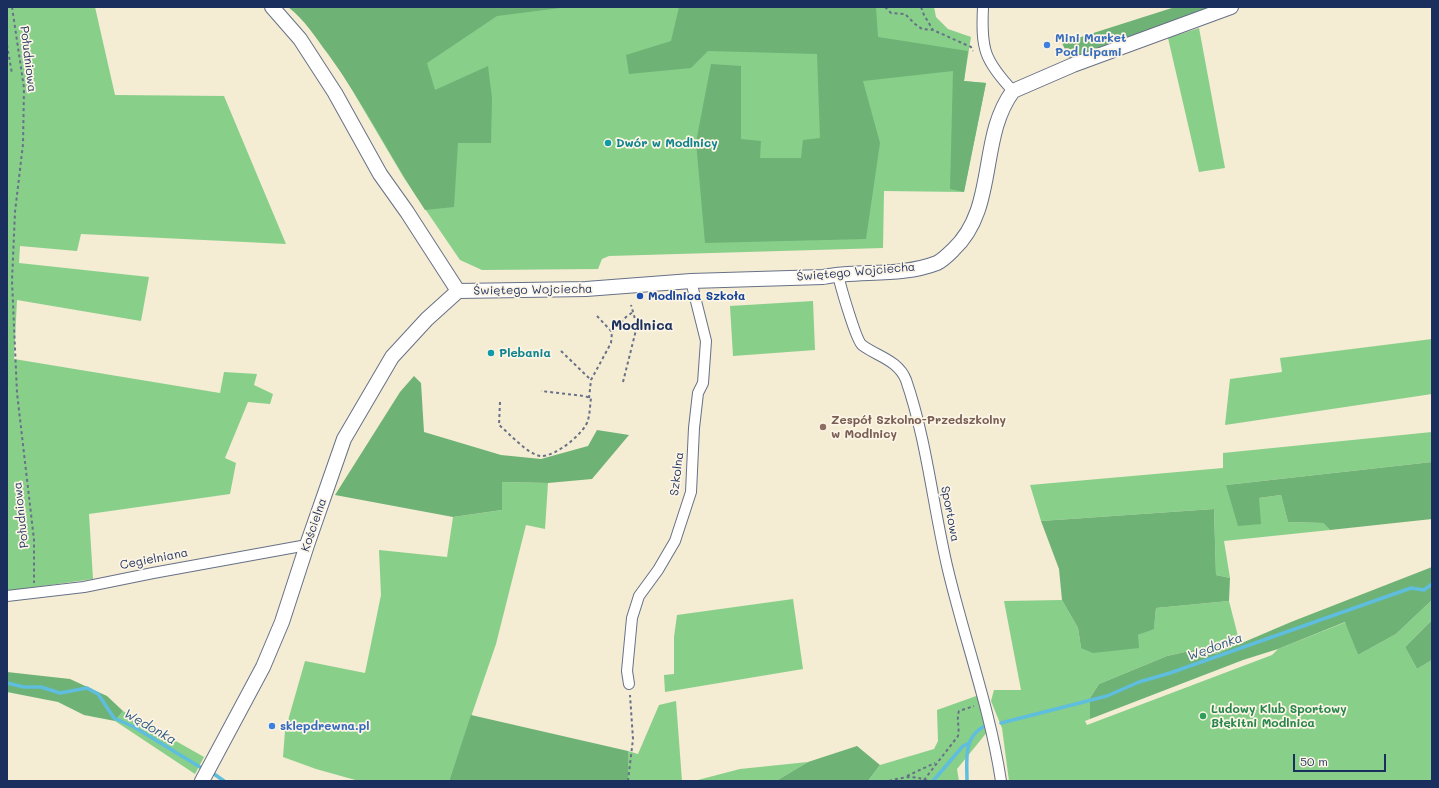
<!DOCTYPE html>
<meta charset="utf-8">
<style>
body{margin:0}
#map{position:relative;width:1439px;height:788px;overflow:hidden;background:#f4ecd3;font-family:Mali,sans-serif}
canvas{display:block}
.frame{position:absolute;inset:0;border:8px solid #1b2f5e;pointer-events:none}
.scale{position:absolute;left:1293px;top:754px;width:93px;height:18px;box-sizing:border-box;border:2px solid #1b2f5e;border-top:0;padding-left:5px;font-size:12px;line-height:14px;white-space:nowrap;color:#1b2f5e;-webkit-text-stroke:3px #fcf5e5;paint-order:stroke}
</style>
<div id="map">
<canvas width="1439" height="788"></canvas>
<div class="frame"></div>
<div class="scale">50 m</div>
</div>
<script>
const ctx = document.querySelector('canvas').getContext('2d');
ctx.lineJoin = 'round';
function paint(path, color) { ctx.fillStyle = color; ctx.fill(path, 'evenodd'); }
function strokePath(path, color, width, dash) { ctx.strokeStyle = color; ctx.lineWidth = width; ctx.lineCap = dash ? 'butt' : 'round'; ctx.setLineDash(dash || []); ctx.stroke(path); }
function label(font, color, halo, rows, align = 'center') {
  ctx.font = font + ' Mali,sans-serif'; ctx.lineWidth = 3.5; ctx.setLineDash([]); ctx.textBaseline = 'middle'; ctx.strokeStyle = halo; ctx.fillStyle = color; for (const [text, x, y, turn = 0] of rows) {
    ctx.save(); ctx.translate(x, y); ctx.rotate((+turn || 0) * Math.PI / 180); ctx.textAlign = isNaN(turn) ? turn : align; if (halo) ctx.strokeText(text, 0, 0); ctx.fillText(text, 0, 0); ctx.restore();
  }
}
paint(new Path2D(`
 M 7,7 L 95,7 L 115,95 L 224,96 L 286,244 L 81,234 L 77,251 L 20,246 L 19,263 L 149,277 L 141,321 L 17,300 L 14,359 L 220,393 L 224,372 L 257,374 L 254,385 L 273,394 L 270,404 L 248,402 L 225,458 L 236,463 L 230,494 L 89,514 L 93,579 L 7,591 Z
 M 410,7 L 934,7 L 936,17 L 948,29 L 971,37 L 964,81 L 986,83 L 964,192 L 884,191 L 883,248 L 609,256 L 602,259 L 598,269 L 482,270 L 460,260 L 404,178 L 342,73 Z
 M 1199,28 L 1225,168 L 1199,172 L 1168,38 Z
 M 813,301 L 815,350 L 733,356 L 730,306 Z
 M 1432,339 L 1432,394 L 1225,425 L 1230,379 L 1282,372 L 1280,358 Z
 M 1432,432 L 1432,462 L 1226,485 L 1259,498 L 1281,495 L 1288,522 L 1323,523 L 1330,530 L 1224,541 L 1230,578 L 1216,575 L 1214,509 L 1041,521 L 1030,485 L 1223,468 L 1223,453 Z
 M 502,482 L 548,483 L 545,529 L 526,525 L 496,644 L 449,781 L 359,781 L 316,769 L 283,757 L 285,731 L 305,661 L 365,673 L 381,595 L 379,550 L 447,557 L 453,517 L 502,510 Z
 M 793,599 L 803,669 L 665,692 L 664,675 L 674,674 L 674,637 L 677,615 Z
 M 1062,600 L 1078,628 L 1081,648 L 1138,635 L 1154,628 L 1156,608 L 1229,601 L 1240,644 L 1216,654 L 1207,647 L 1167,656 L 1099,684 L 1090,698 L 1090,719 L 1085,721 L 1087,725 L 1272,655 L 1278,649 L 1346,622 L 1358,655 L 1396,634 L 1432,600 L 1432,620 L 1405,647 L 1417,669 L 1432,660 L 1432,781 L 1009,781 L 1002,728 L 991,701 L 994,690 L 1021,690 L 1004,601 Z
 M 979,695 L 988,731 L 957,769 L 959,781 L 868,781 L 880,765 L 934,749 L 938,741 L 937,710 Z
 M 676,701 L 682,781 L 628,781 L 628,751 L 638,754 L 659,705 Z
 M 123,711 L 204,757 L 195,774 L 115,721 Z
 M 808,762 L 776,781 L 694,781 L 740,769 Z`), '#88cf8a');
paint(new Path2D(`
 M 288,7 L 568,7 L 497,16 L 427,63 L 435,90 L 488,66 L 492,98 L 491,143 L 458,143 L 454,207 L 425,210 C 391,159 364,103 328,54 C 315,37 305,20 288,7 Z
 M 679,7 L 876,7 L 878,37 L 968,51 L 964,81 L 986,83 L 964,192 L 950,189 L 953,71 L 863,81 L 880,143 L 866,239 L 705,243 L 696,142 L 711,64 L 741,66 L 741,139 L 761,141 L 760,158 L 801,158 L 803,140 L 820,138 L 817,54 L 708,51 L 691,68 L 629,74 L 626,55 L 671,41 Z
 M 1175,7 L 1213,7 L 1069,58 L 1062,43 Z
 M 414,376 L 421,383 L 424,432 L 501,455 L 541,459 L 588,446 L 597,430 L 629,435 L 592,479 L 548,483 L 502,482 L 502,510 L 453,517 L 335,495 L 400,392 Z
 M 1432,462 L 1432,519 L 1330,530 L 1323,523 L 1288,522 L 1281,495 L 1259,498 L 1261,524 L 1238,526 L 1226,485 Z
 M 1214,509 L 1216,575 L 1230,578 L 1229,601 L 1156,608 L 1154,629 L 1138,635 L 1139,648 L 1093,653 L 1081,648 L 1078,628 L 1062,600 L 1059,569 L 1041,521 Z
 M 1432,567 L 1432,600 L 1396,634 L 1358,655 L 1345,622 L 1278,649 L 1243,660 L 1090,719 L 1090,698 L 1099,684 L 1167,656 L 1207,647 L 1216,654 L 1291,622 Z
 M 1432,620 L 1432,660 L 1417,669 L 1405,647 Z
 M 7,672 L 70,679 L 107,696 L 123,711 L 115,721 L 84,715 L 58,702 L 7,692 Z
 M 471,715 L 628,751 L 628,781 L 449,781 Z
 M 857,746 L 880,765 L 868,781 L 776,781 L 808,762 Z`), '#6eb276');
strokePath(new Path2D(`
 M 7,683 L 24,687 L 41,687 L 60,693 L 87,688 L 98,694 L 114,718 L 134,727 L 200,767
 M 1001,723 L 1107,696 L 1139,682 L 1170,673 L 1411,588 L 1424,590 L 1432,584
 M 214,774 L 224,781
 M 933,781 L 963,746 L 967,744
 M 967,781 C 967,761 963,738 983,727`), '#5fbddd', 3.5);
const street = new Path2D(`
 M 983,7 C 981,49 984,60 1013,91
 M 838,274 C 840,285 856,340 862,345 C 878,357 898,360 906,380 C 927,441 933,507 948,570 C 965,641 990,709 1001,781
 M 7,596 L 84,587 L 153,573 L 307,545
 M 629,684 L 627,671 L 632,618 L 639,596 L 658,570 L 675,541 L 691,492 L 694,428 L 698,393 L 703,383 L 706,341 L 691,281`);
const secondary = new Path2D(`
 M 272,7 L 300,39 L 335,93 L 380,174 L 407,212 L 458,291
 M 458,291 L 586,289 L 691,281 L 823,277 C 860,270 901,277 937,263 C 943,260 948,255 953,250 C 998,208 978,138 1013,91 L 1073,65 L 1231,7
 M 202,781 L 263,667 L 282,622 L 307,545 L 344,439 L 392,357 L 427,319 L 458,291`);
strokePath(street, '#677187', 12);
strokePath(secondary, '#677187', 16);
strokePath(new Path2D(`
 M 12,7 L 24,88 L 23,144 L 15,212 L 12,281 L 17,393 L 34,540 L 34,583
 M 885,7 L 891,13 L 905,14 L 915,24 L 922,29 L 933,30 L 971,47 L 973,51
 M 921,7 L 924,15 L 933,30
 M 7,45 L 12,74
 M 597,316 L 612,332
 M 561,351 L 591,380
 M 623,382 L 637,326 L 631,305
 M 589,398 L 591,380 L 611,343 L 612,332 L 626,317 L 633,312
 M 500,402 L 499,425 C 509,433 528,455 541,456 C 555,457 585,433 588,420 C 590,413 590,405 591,398 L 584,396 L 541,391
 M 907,776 L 935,763
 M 924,780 L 958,736 C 960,727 956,719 959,711 L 974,706
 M 628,781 L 633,739 L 630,695
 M 889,781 C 904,777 913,775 928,781`), '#677187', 2, [3, 3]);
strokePath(street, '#fff', 10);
strokePath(secondary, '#fff', 14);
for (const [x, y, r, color] of [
 [1047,45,4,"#3f7fe0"],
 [608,143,4,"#0f9aa8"],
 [640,296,4,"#1a4fb4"],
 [491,353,4,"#0f9aa8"],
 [823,427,4,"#8d6e63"],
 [1203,716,4,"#2e9e5b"],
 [272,726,4,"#3f7fe0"]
]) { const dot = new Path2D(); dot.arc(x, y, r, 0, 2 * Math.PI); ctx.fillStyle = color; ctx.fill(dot); strokePath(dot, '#fcf5e5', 1.5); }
label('bold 12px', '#366cbe', '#fcf5e5', [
 ["Mini Market",1055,38],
 ["Pod Lipami",1055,52],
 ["sklepdrewna.pl",280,726]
], 'left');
label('12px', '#1b2f5e', '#fcf5e5', [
 ["Południowa",28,59,83],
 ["Świętego Wojciecha",856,272,-5],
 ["Świętego Wojciecha",533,290,-1],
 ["Szkolna",677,474,-83],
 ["Sportowa",950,514,79],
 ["Południowa",21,515,-96],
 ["Kościelna",314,525,-71],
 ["Cegielniana",154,559,-11]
]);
label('bold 12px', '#0d838f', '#fcf5e5', [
 ["Dwór w Modlnicy",616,143],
 ["Plebania",499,353]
], 'left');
label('bold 12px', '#164399', '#fcf5e5', [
 ["Modlnica Szkoła",648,296]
], 'left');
label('bold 12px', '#785e54', '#fcf5e5', [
 ["Zespół Szkolno-Przedszkolny",831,420],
 ["w Modlnicy",831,434]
], 'left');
label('bold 12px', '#27864d', '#fcf5e5', [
 ["Ludowy Klub Sportowy",1211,709],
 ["Błękitni Modlnica",1211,723]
], 'left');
label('italic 13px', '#2f5a84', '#fcf5e5', [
 ["Wędonka",1215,647,-20],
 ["Wędonka",150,727,30]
]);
label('bold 14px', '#1b2f5e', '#fcf5e5', [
 ["Modlnica",642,326]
]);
</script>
